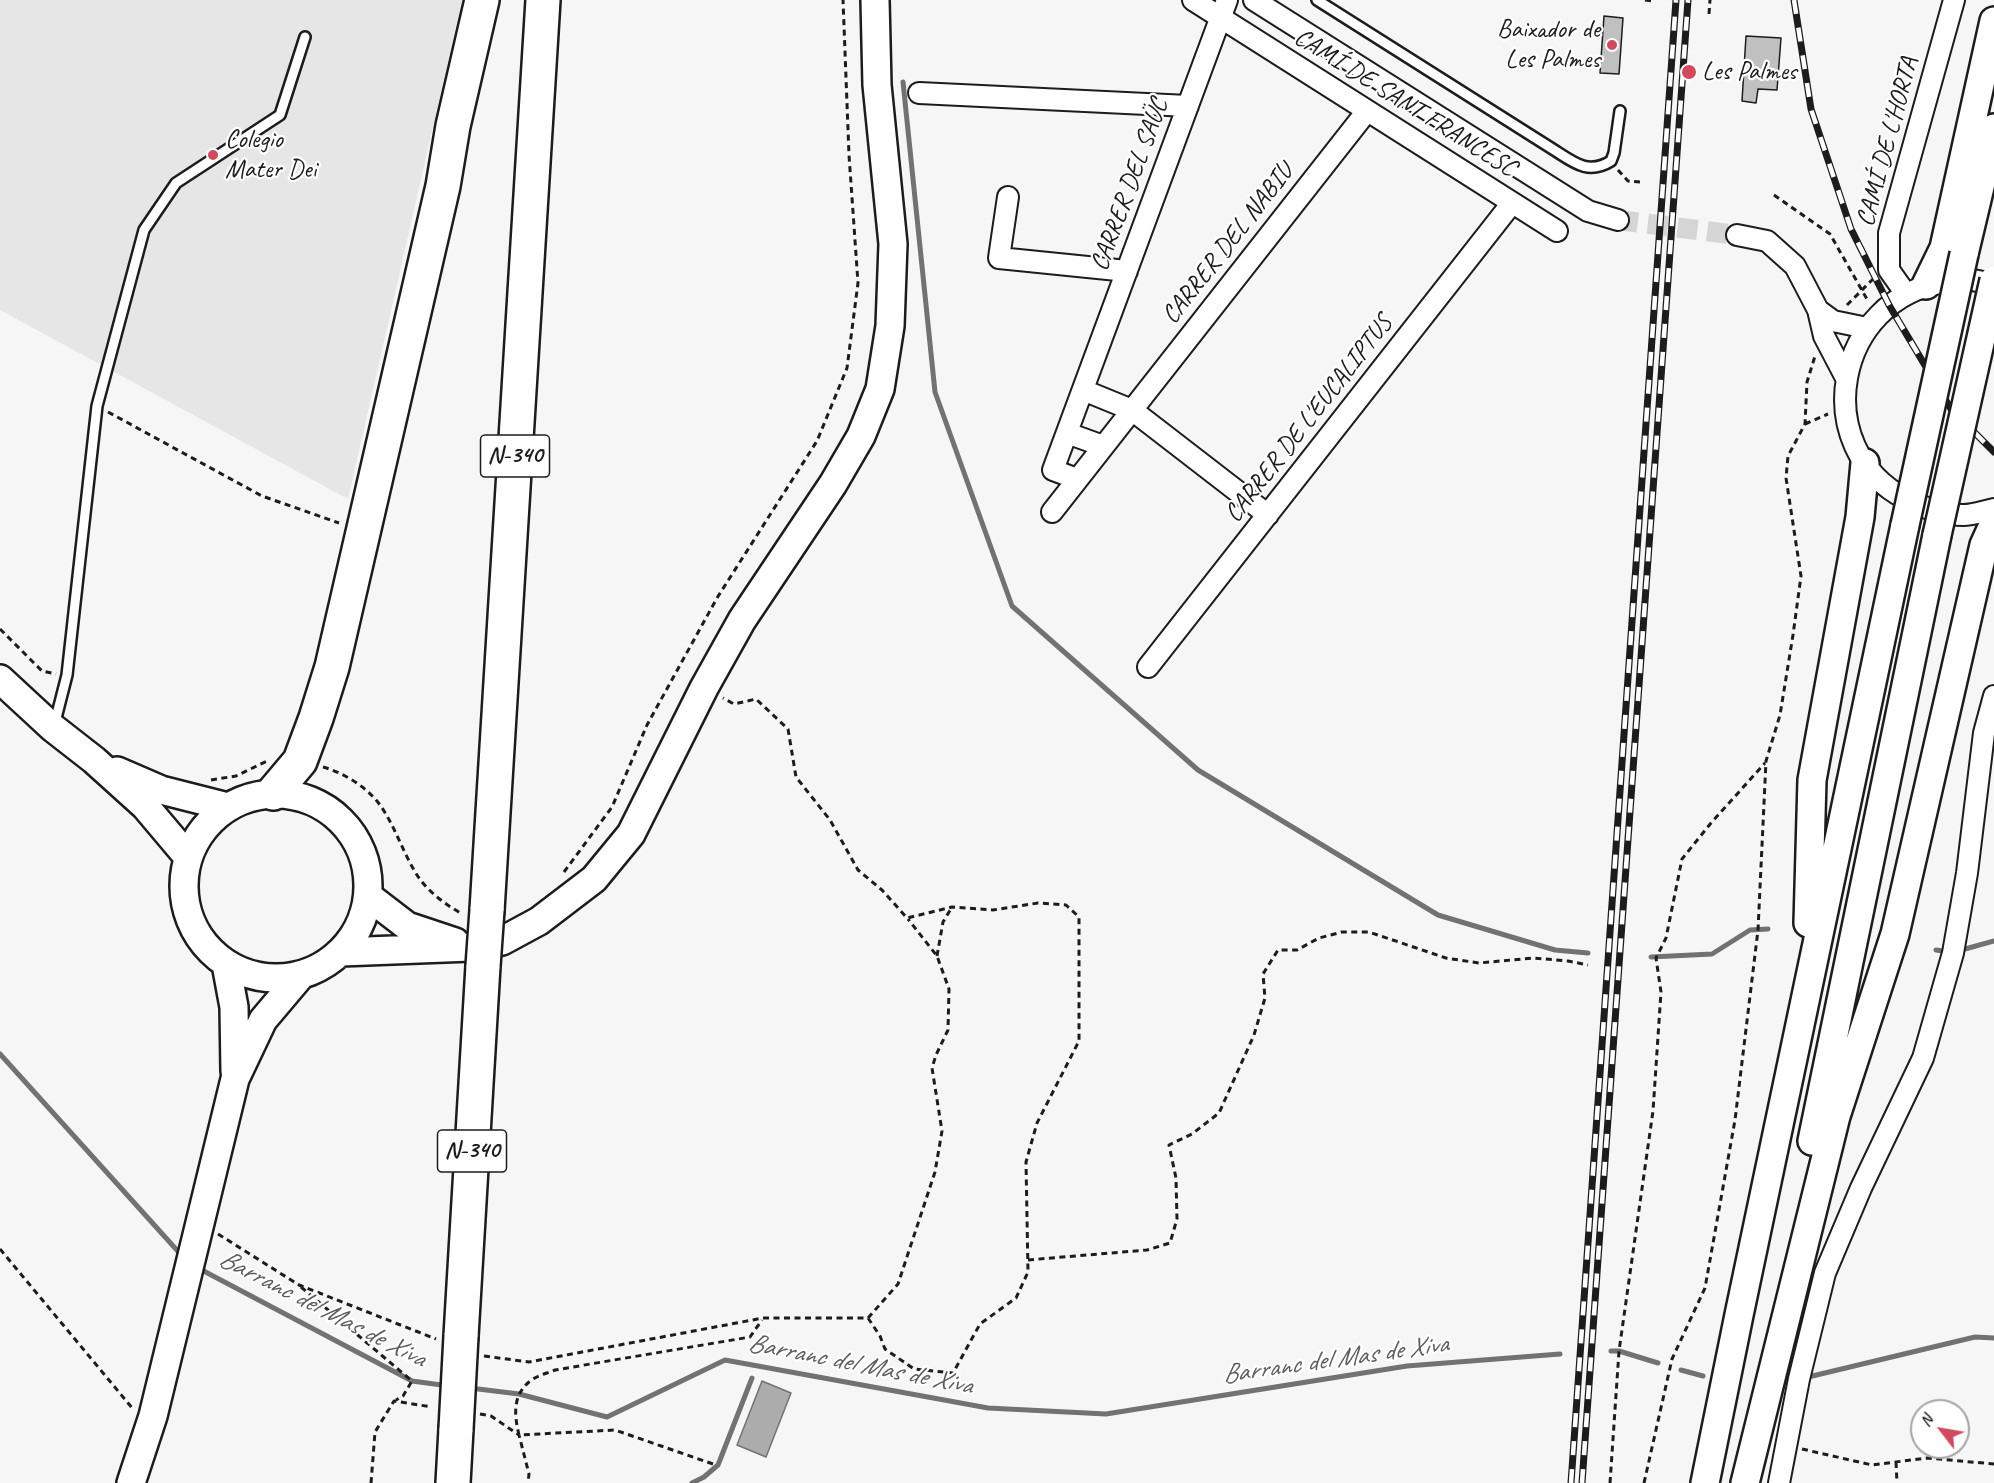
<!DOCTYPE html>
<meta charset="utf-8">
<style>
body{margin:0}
#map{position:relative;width:1994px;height:1483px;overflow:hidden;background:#f6f6f6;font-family:Caveat,sans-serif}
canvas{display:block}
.north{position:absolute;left:1910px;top:1399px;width:60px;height:60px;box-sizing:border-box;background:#fff;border:2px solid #a4a4a4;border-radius:50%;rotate:301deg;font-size:16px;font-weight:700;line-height:24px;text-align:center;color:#1c1c1c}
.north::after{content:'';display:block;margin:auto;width:21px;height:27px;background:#d1495b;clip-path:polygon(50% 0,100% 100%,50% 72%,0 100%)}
</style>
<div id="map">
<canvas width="1994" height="1483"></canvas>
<div class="north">N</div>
</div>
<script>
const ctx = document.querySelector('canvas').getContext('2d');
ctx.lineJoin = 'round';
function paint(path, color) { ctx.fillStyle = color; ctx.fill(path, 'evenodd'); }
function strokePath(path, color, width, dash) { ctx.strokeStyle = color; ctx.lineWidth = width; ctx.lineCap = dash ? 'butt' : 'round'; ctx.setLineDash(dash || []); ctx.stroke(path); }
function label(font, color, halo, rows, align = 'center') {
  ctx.font = font + ' Caveat,sans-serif'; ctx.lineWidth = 4.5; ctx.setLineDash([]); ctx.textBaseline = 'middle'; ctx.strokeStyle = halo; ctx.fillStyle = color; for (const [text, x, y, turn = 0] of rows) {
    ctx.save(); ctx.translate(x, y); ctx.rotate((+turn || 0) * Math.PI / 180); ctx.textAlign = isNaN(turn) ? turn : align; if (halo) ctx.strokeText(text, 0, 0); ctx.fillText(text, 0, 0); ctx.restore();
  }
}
paint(new Path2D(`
 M 0,0 L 462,0 L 348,499 L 0,310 Z`), '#e6e6e6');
const water = new Path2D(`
 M 762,1381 L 791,1393 L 766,1457 L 737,1445 Z`);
paint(water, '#acacac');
strokePath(water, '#727272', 1.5);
strokePath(new Path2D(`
 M 903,82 L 935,392 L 1012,606 L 1198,770 L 1438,915 L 1555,950 L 1588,953
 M 1936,950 L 1949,952
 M 1958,951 L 1994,941
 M 1651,957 L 1712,954 L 1750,930 L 1768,929
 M 0,1054 L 184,1258
 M 198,1268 L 412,1381 L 449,1386
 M 1611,1351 L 1619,1351 L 1658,1363
 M 1681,1370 L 1703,1376
 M 1804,1378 L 1975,1337 L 1994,1338
 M 470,1388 L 519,1394 L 607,1417 L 725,1360 L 988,1408 L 1106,1414 L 1407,1366 L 1560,1354
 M 692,1483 L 704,1477 L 718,1465 L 752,1378`), '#727272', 5);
const building = new Path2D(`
 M 1604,16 L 1623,18 L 1619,74 L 1600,73 Z
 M 1746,36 L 1781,38 L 1777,90 L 1758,89 L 1756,103 L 1742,101 Z`);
paint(building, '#c0c0c0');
strokePath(building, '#1c1c1c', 1.5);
strokePath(new Path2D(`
 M 1618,220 L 1737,235`), '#d5d5d5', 20, [20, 10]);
const lane = new Path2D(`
 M 1317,0 L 1551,148 C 1572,161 1587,176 1611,161 L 1614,153 L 1620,111
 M 54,726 L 67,675 L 97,406 L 144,230 L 176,183 L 280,115 L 305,37`);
const street = new Path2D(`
 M 1193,0 L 1557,231
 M 1254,0 L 1588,211 L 1618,220
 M 919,93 L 1188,106
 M 1008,197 L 999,258 L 1127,271
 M 1737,235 L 1767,241 L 1795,266 L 1818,310 L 1824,336 L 1846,378
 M 1994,285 C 1985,283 1976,280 1967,279 C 1960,279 1952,281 1945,282 C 1835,298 1807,448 1906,499 C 1924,508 1942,515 1963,515 C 1973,515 1984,511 1994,509
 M 1906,294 L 1889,270 L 1889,233 L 1954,0
 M 1818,310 L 1833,321 L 1867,328
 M 1083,390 L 1132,410 L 1268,515
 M 1067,433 L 1103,446
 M 1077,479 L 1053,470 L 1227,0
 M 1052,512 L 1367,111
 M 1148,667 L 1512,203
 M 1779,1483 L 1799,1379 L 1825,1273 L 1861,1188 L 1923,1058 L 1953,953 L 1967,873 L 1984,733 L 1994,696`);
const secondary = new Path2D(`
 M 1964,254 L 1994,128
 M 1926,285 L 1944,248 L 1994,21
 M 0,679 L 53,728 L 94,760 L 145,806 L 188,857
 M 117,771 L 161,790 L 228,807
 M184 886a92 92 0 1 1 184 0a92 92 0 1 1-184 0Z
 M 368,896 L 407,926 L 455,942
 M 1808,923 L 1812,780 L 1860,517 L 1865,463
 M 341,952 L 471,947 L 502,941 L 539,921 L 594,879 L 631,834 L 704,688 L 742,620 L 833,484 L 861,436 L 880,389 L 890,326 L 893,244 L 877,85 L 875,0
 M 226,964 L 234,1007 L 235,1071
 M 1812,1141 L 1937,535
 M 131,1483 L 153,1416 L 235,1079 L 263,1020 L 301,975
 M 1705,1483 L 1739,1315 L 1905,525
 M 1745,1483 L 1836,1116 L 1895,934 L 1984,545 L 1994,523`);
const highway = new Path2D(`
 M 273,793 L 300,761 L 316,718 L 332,667 L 443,186 L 453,126 L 482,0
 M 487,910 L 543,0
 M 461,1336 L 483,966
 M 453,1483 L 456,1429`);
strokePath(lane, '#1c1c1c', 14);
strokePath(street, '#1c1c1c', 24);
strokePath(secondary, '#1c1c1c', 32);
strokePath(highway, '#1c1c1c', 38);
strokePath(new Path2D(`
 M 1645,0 L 1653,1
 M 1709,14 L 1710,0
 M 1618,170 L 1628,181 L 1640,182
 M 1774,195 L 1830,234 L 1868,301
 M 1847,305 L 1874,278
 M 108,412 L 262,496 L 339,523
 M 1805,424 L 1828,414
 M 0,629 L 42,671 L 56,674
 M 323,767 C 344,773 367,787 380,805 C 395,826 403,853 417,875 C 428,892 445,904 462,914
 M 211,780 L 236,776 L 267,761
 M 564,872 L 612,807 L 647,725 L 717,598 L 817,441 L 847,368 L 858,283 L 849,155 L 843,0
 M 937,956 L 943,922 L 952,907
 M 218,1234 L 299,1285 L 436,1339
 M 0,1249 L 133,1409
 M 1028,1260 L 1147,1250 L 1170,1243 L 1177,1219 L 1176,1178 L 1169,1145 L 1192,1134 L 1219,1113 L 1254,1035 L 1265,998 L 1263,974 L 1278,950 L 1297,950 L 1319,938 L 1342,932 L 1369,932 L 1446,958 L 1479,963 L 1533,958 L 1568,961 L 1588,965
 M 301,1287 L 412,1381 L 403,1396 L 396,1400
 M 868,1318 L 898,1284 L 935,1172 L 942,1131 L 932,1068 L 936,1055 L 948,1030 L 949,989 L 937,956 L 908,919
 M 484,1356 L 529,1362 L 763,1318 L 868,1318 L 880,1336 L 885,1349 L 914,1369 L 953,1373 L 980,1324 L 1016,1298 L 1028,1272 L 1026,1162 L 1037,1123 L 1079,1041 L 1079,917 L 1066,905 L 1038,903 L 993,910 L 952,907 L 907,918 L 882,890 L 858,870 L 830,820 L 796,777 L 788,729 L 756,699 L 734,704 L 723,698
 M 480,1414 L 491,1416 L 519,1435 L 529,1474 L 528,1483
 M 1802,1449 L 1872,1465 L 1927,1458 L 1994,1464
 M 1896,1462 L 1897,1483
 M 713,1464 L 615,1430 L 519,1435 C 514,1414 512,1393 533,1379 C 539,1375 548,1373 555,1370 L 750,1337 L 762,1320
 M 371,1483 L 375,1432 L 394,1401 L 432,1407
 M 1610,1483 L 1619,1351 L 1653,1111 L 1661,992 L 1656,958 L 1666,938 L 1682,859 L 1711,823 L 1765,763
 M 1644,1483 L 1672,1359 L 1705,1288 L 1735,1120 L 1758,930 L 1766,761 L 1780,715 L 1793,635 L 1801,576 L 1786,478 L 1788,456 L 1805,424 L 1807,382 L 1815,356`), '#1c1c1c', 3, [6, 4.5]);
strokePath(lane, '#fff', 9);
strokePath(street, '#fff', 20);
strokePath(secondary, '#fff', 27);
strokePath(highway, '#fff', 33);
const rail = new Path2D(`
 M 1794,0 L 1811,109 L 1851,229 L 1889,305 L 1951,409 L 1994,452
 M 1571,1483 L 1676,0
 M 1582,1483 L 1688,0`);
strokePath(rail, '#1c1c1c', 7);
strokePath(rail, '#fff', 4.5, [14]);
const secondaryBridge = new Path2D(`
 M 1905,525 L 1964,254
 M 1937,535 L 1994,280`);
const highwayBridge = new Path2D(`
 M 483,966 L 487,910
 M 456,1429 L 461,1336`);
strokePath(secondaryBridge, '#1c1c1c', 32, []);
strokePath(highwayBridge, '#1c1c1c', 38, []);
strokePath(secondaryBridge, '#fff', 27);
strokePath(highwayBridge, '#fff', 33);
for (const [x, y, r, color] of [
 [1612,45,6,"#d1495b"],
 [1689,72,8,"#d1495b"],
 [213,155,6,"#d1495b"]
]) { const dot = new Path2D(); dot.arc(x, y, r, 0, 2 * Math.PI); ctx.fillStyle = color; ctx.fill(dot); strokePath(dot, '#fff', 2); }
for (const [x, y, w] of [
 [515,456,69],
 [472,1151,69]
]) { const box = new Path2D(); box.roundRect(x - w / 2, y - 21, w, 42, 4.5); ctx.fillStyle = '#fff'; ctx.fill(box); strokePath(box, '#1c1c1c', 1.5); }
label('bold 24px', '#1c1c1c', null, [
 ["N-340",515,456],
 ["N-340",472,1151]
]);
label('26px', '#1c1c1c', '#fff', [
 ["Baixador de",1600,30,"right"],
 ["Les Palmes",1600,60,"right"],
 ["Les Palmes",1702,72],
 ["Colegio",225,140],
 ["Mater Dei",225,170]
], 'left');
label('26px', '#1c1c1c', '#fff', [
 ["CAMÍ DE SANT FRANCESC",1405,103,32],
 ["CAMÍ DE L'HORTA",1888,142,-75],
 ["CARRER DEL SAÜC",1130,185,-70],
 ["CARRER DEL NABIU",1228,244,-52],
 ["CARRER DE L'EUCALIPTUS",1309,419,-52]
]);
label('italic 27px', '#5d5d5d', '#fff', [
 ["Barranc del Mas de Xiva",322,1309,27],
 ["Barranc del Mas de Xiva",1335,1360,-8],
 ["Barranc del Mas de Xiva",860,1365,11]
]);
</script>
